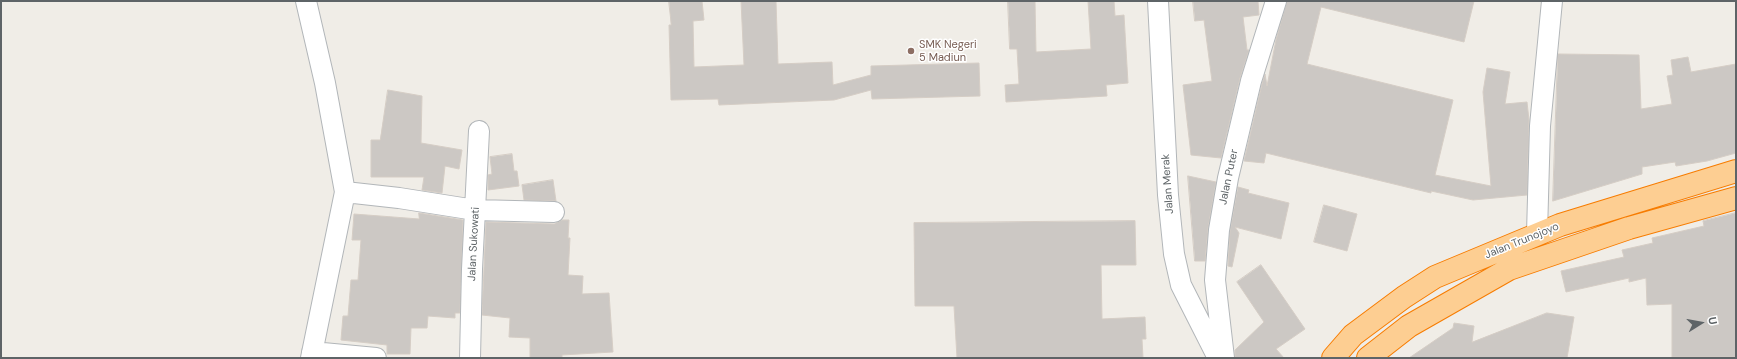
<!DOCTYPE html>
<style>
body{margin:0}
#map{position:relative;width:1737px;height:359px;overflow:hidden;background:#f0ede7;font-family:"DM Sans",sans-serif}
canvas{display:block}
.frame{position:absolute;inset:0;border:2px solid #5e6467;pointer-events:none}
.north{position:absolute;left:1681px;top:303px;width:40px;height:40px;-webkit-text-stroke:3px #fff;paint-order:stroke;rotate:79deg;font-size:11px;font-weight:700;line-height:16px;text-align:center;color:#5e6467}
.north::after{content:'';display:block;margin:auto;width:14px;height:18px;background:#5e6467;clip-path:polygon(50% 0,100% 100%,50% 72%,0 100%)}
</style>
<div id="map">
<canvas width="1737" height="359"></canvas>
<div class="frame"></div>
<div class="north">U</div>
</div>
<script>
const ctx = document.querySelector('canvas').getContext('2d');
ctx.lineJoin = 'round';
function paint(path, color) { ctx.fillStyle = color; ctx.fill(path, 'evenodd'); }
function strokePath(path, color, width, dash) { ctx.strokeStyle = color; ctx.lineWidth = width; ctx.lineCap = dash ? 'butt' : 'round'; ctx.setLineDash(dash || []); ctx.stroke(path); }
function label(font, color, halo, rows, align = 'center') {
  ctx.font = font + ' "DM Sans",sans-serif'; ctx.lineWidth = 3; ctx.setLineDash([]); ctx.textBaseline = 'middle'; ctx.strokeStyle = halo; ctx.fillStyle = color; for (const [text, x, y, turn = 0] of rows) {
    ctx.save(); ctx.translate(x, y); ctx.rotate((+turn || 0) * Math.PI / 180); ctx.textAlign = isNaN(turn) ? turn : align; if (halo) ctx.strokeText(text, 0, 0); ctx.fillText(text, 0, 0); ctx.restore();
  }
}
const building = new Path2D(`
 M 669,1 L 702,1 L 704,20 L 693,21 L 694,67 L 744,65 L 741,1 L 776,1 L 778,64 L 832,62 L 833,85 L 871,75 L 871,66 L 979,63 L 980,96 L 872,99 L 871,90 L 834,100 L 719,105 L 718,99 L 671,100 L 669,25 L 671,25 Z
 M 1008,1 L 1035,1 L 1036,52 L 1091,49 L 1088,1 L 1114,1 L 1115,16 L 1124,15 L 1128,83 L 1106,85 L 1107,96 L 1006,102 L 1005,85 L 1019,84 L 1017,49 L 1010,49 Z
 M 1193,1 L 1258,1 L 1259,15 L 1243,17 L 1247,50 L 1249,50 L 1240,78 L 1221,158 L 1191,155 L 1183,85 L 1212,81 L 1204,20 L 1195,21 Z
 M 1287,1 L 1474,1 L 1464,42 L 1321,7 L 1307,64 L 1453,100 L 1435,175 L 1491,186 L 1483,92 L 1487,68 L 1510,72 L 1505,104 L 1527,102 L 1529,120 L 1527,195 L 1473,200 L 1431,191 L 1431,193 L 1266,153 L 1264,163 L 1244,161 L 1262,84 L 1265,74 L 1267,86 L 1276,40 Z
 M 1558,54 L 1639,55 L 1641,109 L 1672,104 L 1667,76 L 1673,75 L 1671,60 L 1688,57 L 1691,72 L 1736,64 L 1736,153 L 1707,161 L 1676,166 L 1675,162 L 1642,167 L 1642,174 L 1553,201 Z
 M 388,90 L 422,96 L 421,143 L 462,150 L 459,169 L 445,166 L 442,193 L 422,190 L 424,177 L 371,177 L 371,140 L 380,140 Z
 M 512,154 L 514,171 L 517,171 L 519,186 L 488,190 L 488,175 L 492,174 L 490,157 Z
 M 1188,176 L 1216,182 L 1208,228 L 1205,261 L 1195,261 Z
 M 553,180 L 556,201 L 524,200 L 522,185 Z
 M 1238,187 L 1249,190 L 1248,193 L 1289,203 L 1281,239 L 1235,227 L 1239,233 L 1232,267 L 1228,266 L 1230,231 Z
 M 1324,205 L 1357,214 L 1347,251 L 1314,242 Z
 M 419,213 L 463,220 L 460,313 L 455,313 L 455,318 L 428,316 L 427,328 L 411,328 L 410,354 L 387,354 L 387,345 L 341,340 L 343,316 L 348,316 L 351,280 L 358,280 L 361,240 L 352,240 L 354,214 L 419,219 Z
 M 1736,213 L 1736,357 L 1672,357 L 1672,304 L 1647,305 L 1646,278 L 1629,282 L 1629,278 L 1566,292 L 1561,271 L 1624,257 L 1622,250 L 1653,243 L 1652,238 L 1704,226 L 1703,221 Z
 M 562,220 L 569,220 L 568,238 L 570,238 L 568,275 L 583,276 L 582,294 L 609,293 L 613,352 L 562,355 L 562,358 L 530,358 L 530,338 L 509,337 L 510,318 L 482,315 L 486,222 L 554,224 Z
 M 1135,221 L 1136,265 L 1101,265 L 1102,319 L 1145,317 L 1146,339 L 1142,339 L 1143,358 L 957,358 L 954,306 L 915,306 L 914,223 Z
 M 1261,265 L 1305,329 L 1276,349 L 1284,358 L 1235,358 L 1235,350 L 1264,322 L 1237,282 Z
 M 1547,313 L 1574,317 L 1567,358 L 1409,358 L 1453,328 L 1454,323 L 1474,326 L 1472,342 Z`);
paint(building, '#ccc8c4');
strokePath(building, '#d5cdc5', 1);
const street = new Path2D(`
 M 306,1 L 325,83 L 345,192 L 311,358
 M 1158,1 L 1168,195 L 1174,254 L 1181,285 L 1218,358
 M 345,192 L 399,198 L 475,210 L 554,212
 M 1537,233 L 1540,126 L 1552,1
 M 312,352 L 376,358
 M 470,358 L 472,269 L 479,131
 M 1224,358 L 1215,280 L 1219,230 L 1228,178 L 1251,81 L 1276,1`);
const highway = new Path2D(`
 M 1333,358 L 1353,335 L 1404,297 L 1435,277 L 1560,225 L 1736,171
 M 1368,358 L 1409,326 L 1509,269 L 1629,228 L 1736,198`);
strokePath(street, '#b2b6b9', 22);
strokePath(highway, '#f77c01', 24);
strokePath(street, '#fff', 20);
strokePath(highway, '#fdce92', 22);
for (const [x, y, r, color] of [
 [911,51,4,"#8d6e63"]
]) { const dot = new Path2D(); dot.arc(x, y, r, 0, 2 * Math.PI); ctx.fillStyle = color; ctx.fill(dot); strokePath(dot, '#fff', 1.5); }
label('11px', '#785e54', '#fff', [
 ["SMK Negeri",919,45],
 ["5 Madiun",919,58]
], 'left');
label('11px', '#5e6467', '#fff', [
 ["Jalan Puter",1229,177,-78],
 ["Jalan Merak",1168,184,-94],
 ["Jalan Trunojoyo",1522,241,-22],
 ["Jalan Sukowati",474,244,-87]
]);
</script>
